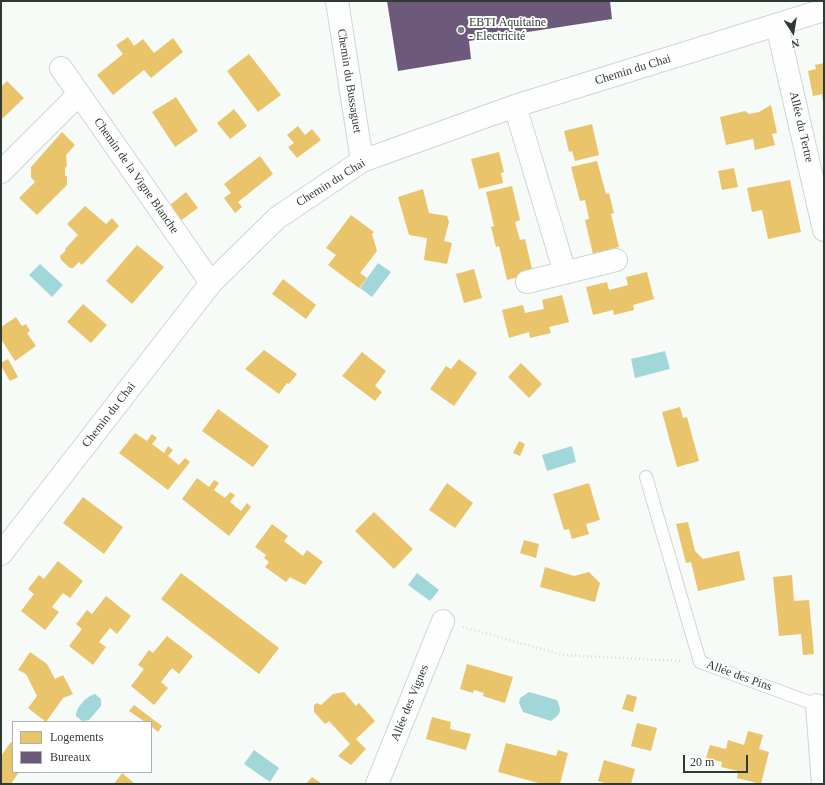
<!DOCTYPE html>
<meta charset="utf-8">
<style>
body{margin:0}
#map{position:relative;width:825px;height:785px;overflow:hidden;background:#f6fbf8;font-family:"Times New Roman",serif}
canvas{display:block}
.frame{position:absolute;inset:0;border:2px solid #2f3a34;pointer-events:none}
.legend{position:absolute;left:12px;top:721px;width:140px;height:52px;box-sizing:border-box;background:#fff;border:1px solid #acb0ae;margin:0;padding:5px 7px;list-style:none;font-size:12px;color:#2f3a34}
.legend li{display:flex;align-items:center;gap:8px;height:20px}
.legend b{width:20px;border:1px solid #acb0ae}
.north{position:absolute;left:773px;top:12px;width:40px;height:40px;-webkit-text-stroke:3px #fff;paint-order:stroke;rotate:168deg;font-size:11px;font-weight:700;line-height:16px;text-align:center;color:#2f3a34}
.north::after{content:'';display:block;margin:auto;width:14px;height:18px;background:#2f3a34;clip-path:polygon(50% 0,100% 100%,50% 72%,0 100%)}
.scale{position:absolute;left:683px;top:755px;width:65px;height:18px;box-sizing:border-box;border:2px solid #2f3a34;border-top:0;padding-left:5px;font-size:12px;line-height:14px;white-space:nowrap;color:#2f3a34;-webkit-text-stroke:3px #fff;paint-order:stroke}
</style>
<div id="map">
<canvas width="825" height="785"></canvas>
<div class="frame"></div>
<ul class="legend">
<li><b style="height:11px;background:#e9c46a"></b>Logements</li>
<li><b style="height:11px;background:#6d597a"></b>Bureaux</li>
</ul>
<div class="north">N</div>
<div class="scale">20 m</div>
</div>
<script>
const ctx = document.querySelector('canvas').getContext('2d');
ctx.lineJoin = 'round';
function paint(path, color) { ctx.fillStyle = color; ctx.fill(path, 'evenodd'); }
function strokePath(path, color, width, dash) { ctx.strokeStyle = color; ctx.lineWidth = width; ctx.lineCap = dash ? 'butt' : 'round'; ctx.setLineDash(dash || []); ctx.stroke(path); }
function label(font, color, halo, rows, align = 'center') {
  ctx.font = font + ' "Times New Roman",serif'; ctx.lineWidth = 4; ctx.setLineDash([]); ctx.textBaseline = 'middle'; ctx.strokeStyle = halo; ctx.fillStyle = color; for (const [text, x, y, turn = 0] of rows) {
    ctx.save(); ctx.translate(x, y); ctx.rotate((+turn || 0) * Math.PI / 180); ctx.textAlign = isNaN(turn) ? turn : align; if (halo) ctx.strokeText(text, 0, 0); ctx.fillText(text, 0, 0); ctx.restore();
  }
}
paint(new Path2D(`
 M 378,263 L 391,272 L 372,297 L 360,288 Z
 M 40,264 L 63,285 L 52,297 L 29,275 Z
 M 665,351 L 670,369 L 635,378 L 631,359 Z
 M 572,446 L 576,462 L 547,471 L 542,455 Z
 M 417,573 L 439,590 L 430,601 L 408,585 Z
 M 529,692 L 557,700 C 562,711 561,714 551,721 L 523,712 L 519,703 L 520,698 Z
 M 95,694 L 101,699 L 101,706 L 89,720 L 82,721 L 76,716 C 76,707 87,696 95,694 Z
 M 254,750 L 279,768 L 270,782 L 244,764 Z`), '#a2d7da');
paint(new Path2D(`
 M 128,37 L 134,46 L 143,39 L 154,53 L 173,38 L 183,52 L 151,78 L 144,70 L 113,95 L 97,75 L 123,54 L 116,45 Z
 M 249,54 L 281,95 L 258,112 L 227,71 Z
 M 824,63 L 824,103 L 823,103 L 822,94 L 813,96 L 808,71 L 816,69 L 815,65 Z
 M 7,81 L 24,98 L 1,120 L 1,87 Z
 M 176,97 L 198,131 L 175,147 L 152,112 Z
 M 771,105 L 777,133 L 772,134 L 775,145 L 755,150 L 753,139 L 726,145 L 720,117 L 745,111 L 749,114 L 759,112 Z
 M 234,109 L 247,126 L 230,139 L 217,123 Z
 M 592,124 L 599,155 L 575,161 L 572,151 L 569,152 L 564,131 Z
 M 298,126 L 305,135 L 312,129 L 321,140 L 297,158 L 288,147 L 294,143 L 287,135 Z
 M 62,132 L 75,145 L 66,155 L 67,166 L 65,168 L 65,175 L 67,177 L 67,185 L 37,215 L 19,198 L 35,182 L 31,177 L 31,167 Z
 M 499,152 L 504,172 L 501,173 L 503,183 L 479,189 L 471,159 Z
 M 260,156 L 273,174 L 238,202 L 242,207 L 235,213 L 224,198 L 231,193 L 224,184 Z
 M 597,161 L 606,194 L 609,193 L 614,213 L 611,214 L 619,247 L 593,254 L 585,220 L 589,219 L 585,200 L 580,201 L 571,167 Z
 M 734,168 L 738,187 L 722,190 L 718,171 Z
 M 790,180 L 801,232 L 768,239 L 762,210 L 752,212 L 747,188 Z
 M 512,186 L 520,220 L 515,222 L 520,240 L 525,239 L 533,273 L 507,280 L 499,246 L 496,247 L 491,227 L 494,226 L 486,192 Z
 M 423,189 L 429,213 L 447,216 L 449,222 L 444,241 L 452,243 L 447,264 L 424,260 L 427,238 L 409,235 L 398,197 Z
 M 186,192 L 198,208 L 180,221 L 170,205 Z
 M 85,206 L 106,224 L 112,218 L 119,226 L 82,265 L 79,262 L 73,268 L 70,268 L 61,260 L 60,256 L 66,250 L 65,249 L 78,235 L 67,224 Z
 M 351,215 L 374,232 L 372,234 L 377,251 L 360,273 L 367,278 L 359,288 L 328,265 L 336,255 L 326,248 Z
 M 137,245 L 164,267 L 132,304 L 106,281 Z
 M 474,269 L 482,298 L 464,303 L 456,274 Z
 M 647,272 L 654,299 L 633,305 L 634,310 L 614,315 L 613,310 L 593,315 L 586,287 L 607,282 L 609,290 L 628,285 L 626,277 Z
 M 283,279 L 316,305 L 306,319 L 272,294 Z
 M 562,295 L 569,322 L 549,327 L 551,333 L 530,338 L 529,332 L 509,338 L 502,310 L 523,305 L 525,313 L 544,309 L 542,300 Z
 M 83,304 L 107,325 L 91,343 L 67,322 Z
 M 16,317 L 22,326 L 26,324 L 30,331 L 27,333 L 36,346 L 15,361 L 1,339 L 1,327 Z
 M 264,350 L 297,374 L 289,384 L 287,383 L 279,394 L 245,369 Z
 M 362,352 L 386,371 L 375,386 L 382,392 L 375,401 L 342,376 Z
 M 8,359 L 18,377 L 10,381 L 1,366 L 1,363 Z
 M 459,359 L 477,373 L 454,406 L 430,389 L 446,366 L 451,369 Z
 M 521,363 L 542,384 L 529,398 L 508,377 Z
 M 680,407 L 683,418 L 687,417 L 699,461 L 677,467 L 662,412 Z
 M 218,409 L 269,446 L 253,467 L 202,431 Z
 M 135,433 L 147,441 L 152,434 L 157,438 L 152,444 L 164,453 L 168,446 L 173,450 L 168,456 L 179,465 L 185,458 L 190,462 L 168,490 L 119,453 Z
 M 519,441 L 525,444 L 520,456 L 513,453 Z
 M 197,478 L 209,487 L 214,480 L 219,483 L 214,490 L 225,498 L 230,492 L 235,495 L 230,502 L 241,511 L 247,503 L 251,507 L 229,536 L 182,499 Z
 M 447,483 L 473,503 L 455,528 L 429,510 Z
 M 589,483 L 600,520 L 586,524 L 589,534 L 572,539 L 569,529 L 564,530 L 553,494 Z
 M 83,497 L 123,527 L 104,554 L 63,523 Z
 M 374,512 L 413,549 L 394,569 L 355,531 Z
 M 688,522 L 695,551 L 703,559 L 739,551 L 745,580 L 698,591 L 691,562 L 686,563 L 676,524 Z
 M 272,524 L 288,536 L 284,541 L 303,556 L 307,550 L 323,562 L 305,585 L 290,577 L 286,582 L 265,567 L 269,562 L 264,558 L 266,555 L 255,547 Z
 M 524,540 L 539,544 L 536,558 L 520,553 Z
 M 58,561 L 83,581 L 70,598 L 63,593 L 52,607 L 59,612 L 45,630 L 21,611 L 34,594 L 28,589 L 39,575 L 44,579 Z
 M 545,567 L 574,576 L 589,572 L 600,583 L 595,602 L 540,587 Z
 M 181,573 L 279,648 L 259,674 L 161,599 Z
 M 792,575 L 794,601 L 809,600 L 814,654 L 803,655 L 801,634 L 779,636 L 773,577 Z
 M 106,596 L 131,616 L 117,634 L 110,628 L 99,642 L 106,647 L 93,665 L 69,646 L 82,629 L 76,624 L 87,610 L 92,614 Z
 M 167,636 L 193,656 L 179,674 L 172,668 L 161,682 L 168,688 L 154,705 L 131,686 L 144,669 L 138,665 L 149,650 L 153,653 Z
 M 30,652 L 47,664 L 55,679 L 63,675 L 73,694 L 63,698 L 46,722 L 28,708 L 37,696 L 26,674 L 18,670 Z
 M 467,664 L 513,677 L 505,703 L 483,696 L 484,693 L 474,690 L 473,693 L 460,689 Z
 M 344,692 L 356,706 L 359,703 L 375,721 L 356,739 L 366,749 L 351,765 L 338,756 L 350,744 L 329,721 L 325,724 L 314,712 L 314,705 L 317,703 L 321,705 L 333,694 Z
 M 627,694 L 637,697 L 633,712 L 622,709 Z
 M 134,705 L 162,726 L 158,732 L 151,726 L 151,722 L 145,722 L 129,711 Z
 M 432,717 L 451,722 L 450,729 L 471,734 L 466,750 L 426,739 Z
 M 637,723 L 657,728 L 651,751 L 631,746 Z
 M 748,731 L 763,735 L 759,749 L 769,752 L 761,784 L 737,778 L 738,771 L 721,767 L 722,762 L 706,758 L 710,745 L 726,749 L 728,740 L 744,745 Z
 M 11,742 L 13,743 L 13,772 L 19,772 L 11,784 L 1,784 L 1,756 Z
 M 506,743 L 556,756 L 558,750 L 568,753 L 560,784 L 542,784 L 498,772 Z
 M 604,760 L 635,769 L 631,784 L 608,784 L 598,781 Z
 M 122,773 L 134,783 L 136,784 L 114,784 Z
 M 312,777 L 322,784 L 306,784 Z`), '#e9c46a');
paint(new Path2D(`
 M 387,1 L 610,1 L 612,19 L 469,41 L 471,59 L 398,71 Z`), '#6d597a');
const lane = new Path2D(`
 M 646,477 L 700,662 L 817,705`);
const street = new Path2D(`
 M 337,1 L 362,161
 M 777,25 L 824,230
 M 61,68 L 211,283
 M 515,106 L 565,273
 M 1,172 L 79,94
 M 527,282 L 616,260
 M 1,554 L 211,283 L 277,218 L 362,161 L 515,106 L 824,10
 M 817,705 L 823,784
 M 377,784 L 443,621`);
strokePath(lane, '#ced6d1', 14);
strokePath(street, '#ced6d1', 24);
strokePath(new Path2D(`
 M 463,627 L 563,655 L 682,661`), '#dbdcdb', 2.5, [1, 3]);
strokePath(lane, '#fefefe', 12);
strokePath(street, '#fefefe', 22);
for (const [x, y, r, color] of [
 [461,30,4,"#757e79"]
]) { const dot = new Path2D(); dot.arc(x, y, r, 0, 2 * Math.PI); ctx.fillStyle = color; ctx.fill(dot); strokePath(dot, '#fff', 1.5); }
label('12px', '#2f3a34', '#fff', [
 ["EBTI Aquitaine",469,23],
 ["- Electricité",469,37]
], 'left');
label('12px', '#2f3a34', '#fff', [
 ["Chemin du Chai",633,70,-17],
 ["Chemin du Bussaguet",349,81,81],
 ["Allée du Tertre",801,127,77],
 ["Chemin de la Vigne Blanche",136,176,55],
 ["Chemin du Chai",331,183,-32],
 ["Chemin du Chai",109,415,-52],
 ["Allée des Pins",739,676,20],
 ["Allée des Vignes",410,703,-68]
]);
</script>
